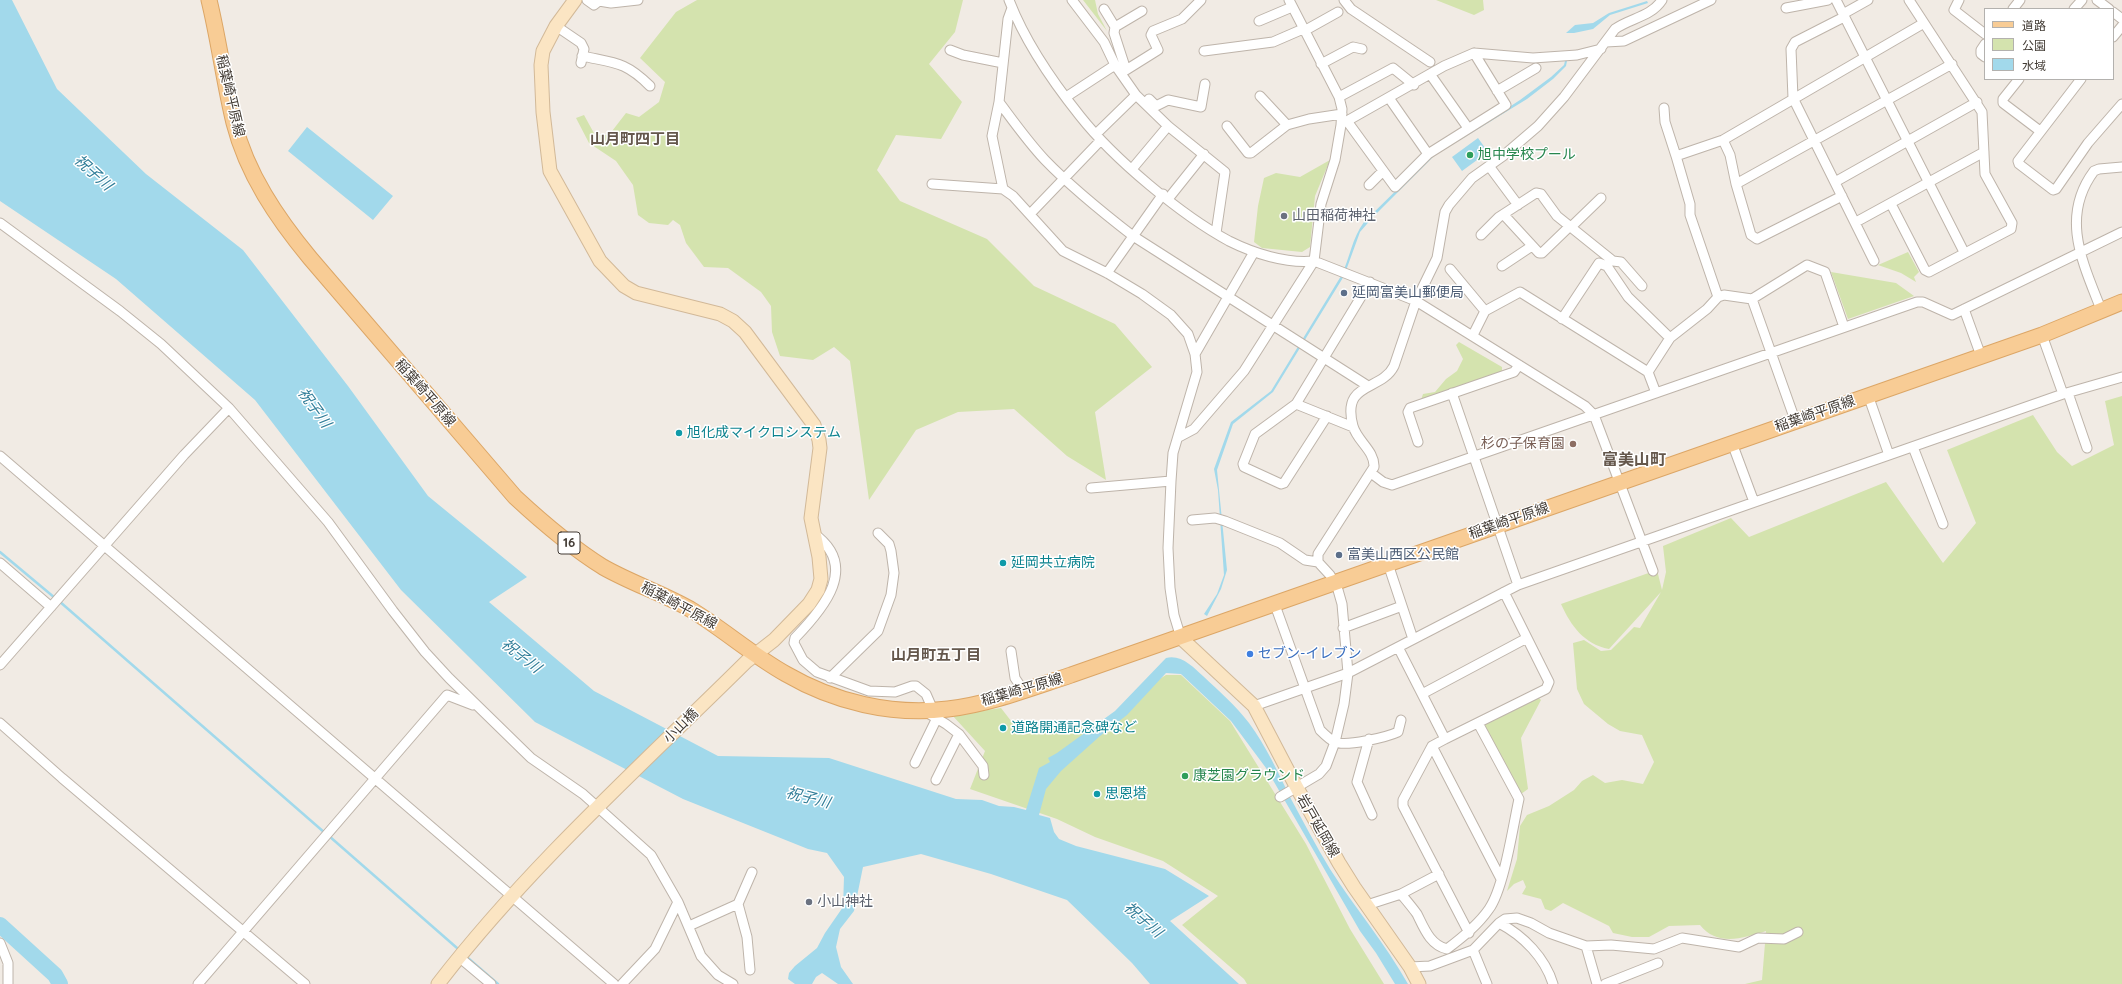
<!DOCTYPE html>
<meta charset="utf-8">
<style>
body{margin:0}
#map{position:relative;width:2122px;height:984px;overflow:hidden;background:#f1ebe4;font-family:Quicksand,"Noto Sans JP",sans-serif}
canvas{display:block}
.legend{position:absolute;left:1984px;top:8px;width:130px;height:72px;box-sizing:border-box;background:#fff;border:1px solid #b3b1ae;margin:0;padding:5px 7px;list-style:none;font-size:12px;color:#423b34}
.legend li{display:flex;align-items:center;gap:8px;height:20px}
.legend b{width:20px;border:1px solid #b3b1ae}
</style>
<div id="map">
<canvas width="2122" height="984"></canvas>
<ul class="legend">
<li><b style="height:5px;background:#f8cc95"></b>道路</li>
<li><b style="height:11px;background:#d4e3ae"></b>公園</li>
<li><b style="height:11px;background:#a2d9eb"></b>水域</li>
</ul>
</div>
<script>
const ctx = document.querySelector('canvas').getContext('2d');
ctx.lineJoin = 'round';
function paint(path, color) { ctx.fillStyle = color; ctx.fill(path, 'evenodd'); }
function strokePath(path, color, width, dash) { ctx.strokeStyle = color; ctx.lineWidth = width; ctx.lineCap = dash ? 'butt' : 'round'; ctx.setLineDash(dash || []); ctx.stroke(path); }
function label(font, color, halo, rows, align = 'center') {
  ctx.font = font + ' Quicksand,"Noto Sans JP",sans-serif'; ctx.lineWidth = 3; ctx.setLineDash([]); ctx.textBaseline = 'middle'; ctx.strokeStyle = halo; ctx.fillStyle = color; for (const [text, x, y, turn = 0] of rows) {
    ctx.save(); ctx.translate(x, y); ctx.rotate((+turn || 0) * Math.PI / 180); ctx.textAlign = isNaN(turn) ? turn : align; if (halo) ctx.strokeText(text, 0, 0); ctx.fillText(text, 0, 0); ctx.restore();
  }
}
paint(new Path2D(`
 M 697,0 L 963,0 L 955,32 L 929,64 L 962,102 L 941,139 L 896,135 L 877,170 L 900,201 L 987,239 L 1034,286 L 1115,324 L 1152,367 L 1095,412 L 1106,480 L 1067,456 L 1014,409 L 958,412 L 916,430 L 869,500 L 850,361 L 834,347 L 813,360 L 780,356 L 772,332 L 771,306 L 761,292 L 728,268 L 704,267 L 686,243 L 680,225 L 673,220 L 668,225 L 649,223 L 638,215 L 633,185 L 616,161 L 589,143 L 576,118 L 584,115 L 595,135 L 609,135 L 626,113 L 639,117 L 659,102 L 665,82 L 640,58 L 676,12 Z
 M 1083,0 L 1095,0 L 1098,14 L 1107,31 Z
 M 1436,0 L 1483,0 L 1484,10 L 1474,15 Z
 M 1330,160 L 1315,196 L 1310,247 L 1302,252 L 1262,248 L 1254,242 L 1258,206 L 1264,178 L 1276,173 L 1300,177 Z
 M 1908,252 L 1919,272 L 1914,277 L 1916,282 L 1901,273 L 1878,265 Z
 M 1831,272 L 1896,283 L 1914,296 L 1848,319 Z
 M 1459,342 L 1502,367 L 1502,373 L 1421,400 L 1423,394 L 1435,392 L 1446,379 L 1457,371 L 1463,359 L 1456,345 Z
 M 2122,396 L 2122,984 L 1745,984 L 1762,980 L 1766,931 C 1744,938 1717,947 1700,925 L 1669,926 L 1649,937 L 1632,937 L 1613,933 L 1609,926 L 1563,903 L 1551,911 L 1545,909 L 1541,899 L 1522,894 L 1526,887 L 1523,880 L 1514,884 L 1507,891 L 1517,859 L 1520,826 L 1527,815 L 1549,806 L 1574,790 L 1582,781 L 1593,775 L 1605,783 L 1622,780 L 1643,784 L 1654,762 L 1642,735 L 1620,731 L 1608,724 L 1584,704 L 1577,689 L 1573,643 L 1584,640 L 1601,651 L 1611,650 L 1634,627 L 1640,628 L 1661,592 L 1609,649 C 1584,644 1571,626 1561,604 L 1657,570 L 1662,590 L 1666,572 L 1663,546 L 1731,518 L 1749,537 L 1886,482 L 1943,563 L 1976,523 L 1947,450 L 2033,415 L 2057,452 L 2072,466 L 2114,445 L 2105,401 Z
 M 1166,675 L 1181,675 L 1230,721 L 1306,844 L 1350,929 L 1384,984 L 1247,984 L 1244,979 L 1182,925 L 1218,896 L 1163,861 L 1095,837 L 1057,819 L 970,789 L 985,751 L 952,715 L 1001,708 L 1022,735 L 1085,723 L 1104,723 L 1137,693 Z
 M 1538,697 L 1541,700 L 1521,738 L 1528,789 L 1521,794 L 1483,724 Z`), '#d4e3ae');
paint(new Path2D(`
 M 0,0 L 12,0 L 57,89 L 146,174 L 243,250 L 348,386 L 428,496 L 527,577 L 489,602 L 594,691 L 718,756 L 829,758 L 956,799 L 982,800 L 999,806 L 1014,807 L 1026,810 L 1039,768 L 1050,762 L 1048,758 L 1057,753 L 1115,711 L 1166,658 C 1181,654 1193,667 1203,676 C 1219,691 1236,706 1249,723 C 1266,746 1278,772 1290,797 C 1303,821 1316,846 1330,869 C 1355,908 1385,943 1408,984 L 1395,984 L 1376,953 L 1360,931 L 1266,768 L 1231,721 L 1181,674 L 1166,673 L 1127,715 L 1100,736 L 1061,771 L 1046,789 L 1039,815 L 1050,818 L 1054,832 L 1059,839 L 1076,846 L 1165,869 L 1209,896 L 1170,921 L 1239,984 L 1150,984 L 1132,963 L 1067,900 L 991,874 L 921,854 L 863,867 L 854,911 L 840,929 L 836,947 L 841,967 L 853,984 L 838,984 L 822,973 L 816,977 L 812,984 L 795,984 L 788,979 L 789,973 L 795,966 L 817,948 L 825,933 L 843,907 L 844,877 L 827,853 L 808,849 L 683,799 L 535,722 L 401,590 L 255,400 L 116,279 L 0,201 Z
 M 1647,1 L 1648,3 L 1610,15 L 1593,29 L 1574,33 L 1566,33 L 1575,25 L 1593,23 L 1609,13 Z
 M 1565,61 L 1567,61 L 1566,66 L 1553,79 L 1527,99 L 1434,156 L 1373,217 L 1360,232 L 1344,276 L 1273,392 L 1233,424 L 1217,470 L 1227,570 L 1221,589 L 1207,616 L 1204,614 L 1217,594 L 1224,575 L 1218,490 L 1214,469 L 1231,422 L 1271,391 L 1341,276 C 1350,258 1352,238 1364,222 L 1426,161 L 1520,100 L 1551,77 L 1564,65 Z
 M 307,127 L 393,196 L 373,220 L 288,151 Z
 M 1478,138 L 1488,152 L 1462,171 L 1452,157 Z`), '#a2d9eb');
strokePath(new Path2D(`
 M 0,552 L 55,598
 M 59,601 L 325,833
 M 329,836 L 457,948
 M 468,958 L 498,984`), '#a2d9eb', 2.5);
strokePath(new Path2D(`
 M 0,925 L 55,975 L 60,984`), '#a2d9eb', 16);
const street = new Path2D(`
 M 587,0 L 594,5 L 599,1 L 611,3 L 638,0
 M 1009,0 C 1025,42 1052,81 1080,116 C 1114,159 1181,215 1229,241 C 1253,253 1286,264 1314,261 L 1416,301 L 1585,406 L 1594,415 L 1653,571
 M 1072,0 L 1104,42 L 1115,65 L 1136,95 L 1168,126 L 1225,172 L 1216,233
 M 1344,0 L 1351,9 L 1430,62
 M 1836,0 L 1964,252
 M 1959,0 L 1954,10 L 1985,34
 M 2097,0 L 2109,9
 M 1012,8 L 1008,19 L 999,102 L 992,136 L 1003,189 L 1013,196 L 1063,251 L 1107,273 L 1142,294 L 1171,315 L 1188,334 L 1195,354 L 1197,372 L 1173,453 L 1171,481 L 1168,548 L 1170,588 L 1174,615 L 1181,638
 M 1786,8 L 1828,0
 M 1104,9 L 1115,27 L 1114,33 L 1126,70 L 1158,50 L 1151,35 L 1153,31 L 1182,19 L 1201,0
 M 2013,9 L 2020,0
 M 2074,9 L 2082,0
 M 2113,12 L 2122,19
 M 1843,14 L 1868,0
 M 1844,17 L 1795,42 L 1791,49 L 1793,98 L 1874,261
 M 1259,21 L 1292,7
 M 556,26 L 581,43 L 584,49 L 581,63
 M 1115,27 L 1142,11
 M 1304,31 L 1338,12
 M 2113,37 L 2122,26
 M 1606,42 L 1624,41 L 1711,0
 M 1985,44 L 1981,50 L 1981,54 L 1985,57
 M 950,50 L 963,55 L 1003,63
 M 1204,51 L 1273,42 L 1303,29
 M 1474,53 L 1506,105 L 1428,154 L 1395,187 L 1347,121 L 1444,66 Z
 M 1474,53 L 1533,58 L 1577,55 L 1601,49
 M 582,56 C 614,63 625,61 650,86
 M 1321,64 L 1353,47 L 1362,49
 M 1430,74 L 1468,128
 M 2019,79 L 2003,99 L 2003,103 L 2040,131
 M 2081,79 L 2018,161 L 2019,164 L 2053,190 L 2056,189 L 2088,143 L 2122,104
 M 1497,91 L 1536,68
 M 1260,96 L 1287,125
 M 1066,97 L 1115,65
 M 1339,97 L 1393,68 L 1414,85
 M 1389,98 L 1428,154
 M 1149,99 L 1156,106 L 1168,100 L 1201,107 L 1205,84
 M 999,102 C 1014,122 1028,142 1045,160 C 1072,188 1102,212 1133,236 L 1368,386
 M 1664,108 L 1665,122 L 1676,156
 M 1227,126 L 1248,153 L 1251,153 L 1287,125 L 1309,119 L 1342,114
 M 1096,134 L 1136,95
 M 1723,140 L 1730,155 L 1736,184 L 1751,235 L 1757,239 L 1842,196
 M 1489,166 L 1518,205
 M 1132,169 L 1168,126
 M 1835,182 L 1977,102
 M 932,184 L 1003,189
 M 1736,184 L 1952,64
 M 1369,185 L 1383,171
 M 1168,199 L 1204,154
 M 1891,204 L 1925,270 L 1929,272 L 2011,229 L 2012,223 L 1985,174 L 1982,112 L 1909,0
 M 1030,214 L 1101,140
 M 1504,215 L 1539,253 L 1542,253 L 1570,226
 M 1856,222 L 1984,152
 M 0,223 L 120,311 L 161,344 L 229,408 L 328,522 L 393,611 L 425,652 L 449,678 L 531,758 L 583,794 L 651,855 L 678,902 L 701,956 L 718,975 L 733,984
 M 1571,227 L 1601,198
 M 1481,235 L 1499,217 L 1536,193 L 1541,194 L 1557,216 L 1613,261 L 1621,262 L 1642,286
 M 1502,266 L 1532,246
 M 1450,269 L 1485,311
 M 1107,273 L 1163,194
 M 1718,297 L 1724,295 L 1752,299 L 1795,420
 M 1752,299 L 1807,265 L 1825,272 L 1844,327
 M 1964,309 L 1981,356
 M 2102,312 C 2084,265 2059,218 2094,171 L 2099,169 L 2122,167
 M 1562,319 L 1599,263 L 1607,266 L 1628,297 L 1670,338
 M 1473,335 L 1485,311 L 1520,292 L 1648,372 L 1656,393
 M 2042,335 L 2063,394
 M 1195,354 L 1254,252
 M 1648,372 L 1670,338 L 1707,309 L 1718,297 L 1690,215 L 1690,204 L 1676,156 L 1723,140 L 1924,23
 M 1452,393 L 1518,585
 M 2068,393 L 2087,448
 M 1868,395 L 1889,455
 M 1296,404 L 1353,427
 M 1327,416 L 1284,483 L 1281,484 L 1244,467 L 1243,464 L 1255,434 L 1296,404 L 1370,282
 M 1179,437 L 1194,429 L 1244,371 L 1314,261 L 1321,204 L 1335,160 L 1341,125 L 1342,109 L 1339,97 L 1289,0
 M 1418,442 L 1408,412 L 1410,408 L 1514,372 L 1519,365
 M 1732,443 L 1754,502
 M 1913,447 L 1943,524
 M 0,456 L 614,984
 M 1371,473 L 1383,482 L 1392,485 L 1917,302 L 1923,302 L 1952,315 L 2122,232
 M 1091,488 L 1171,481
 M 1192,520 L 1215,518 L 1225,521 L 1280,543 L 1305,560 L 1318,562
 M 813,533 C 860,566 824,608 795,638 L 794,643 L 803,660 L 817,672 L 869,691 L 895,692 L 912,686 L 916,686 L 926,694 L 933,710
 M 0,563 L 51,607
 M 1388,564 L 1413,639
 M 1275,605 L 1320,730 C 1324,734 1330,740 1335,742 C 1346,747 1387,737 1398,732 L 1401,720
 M 1343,628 L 1402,606
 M 1398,647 L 1445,739 L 1432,746 L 1403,800 L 1403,806 L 1469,933
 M 1011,651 L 1015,678 L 1023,690
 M 0,665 L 184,455 L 229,408
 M 830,678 L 878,631 L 891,595 L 894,573 L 891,551 L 889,544 L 878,533
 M 1422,694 L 1527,638
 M 1254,706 L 1348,673 L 1518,585 L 2063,394 L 2122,377
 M 926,712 L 946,724 L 959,734 L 983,766 L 984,775
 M 0,723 L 62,778 L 305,984
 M 1369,739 L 1357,782 L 1372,815
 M 1445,739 L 1546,689 L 1549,682 L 1504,592
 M 1432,746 L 1501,879
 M 915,763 L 937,718
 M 936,780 L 959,734
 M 1280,797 L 1319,774 L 1326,766 L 1335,742 L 1344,704 L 1348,673 L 1342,604 L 1338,590 L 1330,575 L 1318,562 L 1318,554 L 1374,467 C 1375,451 1357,441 1353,426 C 1341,381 1381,392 1394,366 L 1416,301 L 1437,258 L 1445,212 L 1449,205 L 1472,178 L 1503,156 L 1538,126 L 1564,97 L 1615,29 C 1630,18 1651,17 1662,0
 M 1401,894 C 1406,900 1412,907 1417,914 C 1424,928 1430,945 1447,949 C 1463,937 1478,925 1489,909 C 1504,888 1513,826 1519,799 L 1478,723
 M 738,904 L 747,937 L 750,970
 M 1367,905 L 1401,894 L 1439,874
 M 1499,923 L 1505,919 L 1517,918 L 1531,923 L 1549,933 L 1586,946 L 1611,945 L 1654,949 L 1682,938 L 1739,947 L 1758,938 L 1784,939 L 1798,932
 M 689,926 L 738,904 L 752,872
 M 0,943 L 8,963 L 8,984
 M 1586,946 L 1597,984
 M 1473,950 L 1487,984
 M 459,957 L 491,984
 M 1410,967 L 1430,966 L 1473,950 L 1499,923 C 1524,936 1545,958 1553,984
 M 198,984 L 447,695 L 473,705
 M 622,984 L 655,949 L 678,902
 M 1605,984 L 1658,963`);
const secondary = new Path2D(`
 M 1181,638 L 1254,706 L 1297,788 L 1339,863 L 1354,887 L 1410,967 L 1419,984
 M 438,984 C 529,866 642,765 747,661 L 774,640 L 809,604 L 818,590 L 821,579 L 819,557 L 811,518 L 820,448 L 819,440 L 814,425 L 745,332 L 733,321 L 720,314 L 636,293 L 624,286 L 600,261 L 550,171 L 543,112 L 541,65 L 543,51 L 556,26 L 575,0`);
const primary = new Path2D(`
 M 209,0 C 219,41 224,82 234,123 C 247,174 277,218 310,258 L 515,497 C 543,523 571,547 603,567 C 631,583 662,593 690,609 C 723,629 752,655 786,674 C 834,702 892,716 948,709 C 990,704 1031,688 1071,675 L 2042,335 L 2122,302`);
strokePath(street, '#beb4aa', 11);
strokePath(secondary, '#d2b998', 15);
strokePath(primary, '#dca666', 17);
strokePath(street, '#fff', 9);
strokePath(secondary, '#fbe5c3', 13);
strokePath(primary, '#f8cc95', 15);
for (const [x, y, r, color] of [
 [1470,155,4,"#2e9e5b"],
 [1284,216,4,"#6b7280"],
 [1344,293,4,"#5c6f8a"],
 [679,433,4,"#0f9aa8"],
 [1573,444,4,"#8d6e63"],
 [1339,555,4,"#5c6f8a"],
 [1003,563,4,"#0f9aa8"],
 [1250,654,4,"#3f7fe0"],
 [1003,728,4,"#0f9aa8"],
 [1185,776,4,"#2e9e5b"],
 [1097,794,4,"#0f9aa8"],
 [809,902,4,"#6b7280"]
]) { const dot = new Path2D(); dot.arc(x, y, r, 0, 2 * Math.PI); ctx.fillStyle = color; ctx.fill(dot); strokePath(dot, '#fff', 1.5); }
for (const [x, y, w] of [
 [569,543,22]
]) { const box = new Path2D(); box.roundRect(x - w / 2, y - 11, w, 22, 3); ctx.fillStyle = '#fff'; ctx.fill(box); strokePath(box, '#423b34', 1); }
label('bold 13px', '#423b34', null, [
 ["16",569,543]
]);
label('14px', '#423b34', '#fff', [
 ["稲葉崎平原線",230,96,77],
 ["稲葉崎平原線",425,393,49],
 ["稲葉崎平原線",1815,414,-19],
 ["稲葉崎平原線",1509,521,-19],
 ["稲葉崎平原線",679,606,28],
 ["稲葉崎平原線",1022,690,-16],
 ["小山橋",681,726,-45],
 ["岩戸延岡線",1318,826,60]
]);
label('14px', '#27864d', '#fff', [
 ["旭中学校プール",1478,155],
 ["康芝園グラウンド",1193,776]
], 'left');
label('14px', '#5b616d', '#fff', [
 ["山田稲荷神社",1292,216],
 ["小山神社",817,902]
], 'left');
label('14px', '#4e5e75', '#fff', [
 ["延岡富美山郵便局",1352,293],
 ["富美山西区公民館",1347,555]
], 'left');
label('14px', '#0d838f', '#fff', [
 ["旭化成マイクロシステム",687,433],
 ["延岡共立病院",1011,563],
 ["道路開通記念碑など",1011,728],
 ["思恩塔",1105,794]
], 'left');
label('14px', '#785e54', '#fff', [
 ["杉の子保育園",1565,444]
], 'right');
label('14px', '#366cbe', '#fff', [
 ["セブン-イレブン",1258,654]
], 'left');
label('bold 15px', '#64574c', '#fff', [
 ["山月町四丁目",635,139],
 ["山月町五丁目",936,655]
]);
label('italic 15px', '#307d98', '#fff', [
 ["祝子川",93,173,42],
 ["祝子川",314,408,54],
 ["祝子川",521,656,38],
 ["祝子川",808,798,14],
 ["祝子川",1143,920,41]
]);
label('bold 16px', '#64574c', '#fff', [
 ["富美山町",1634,460]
]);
</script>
